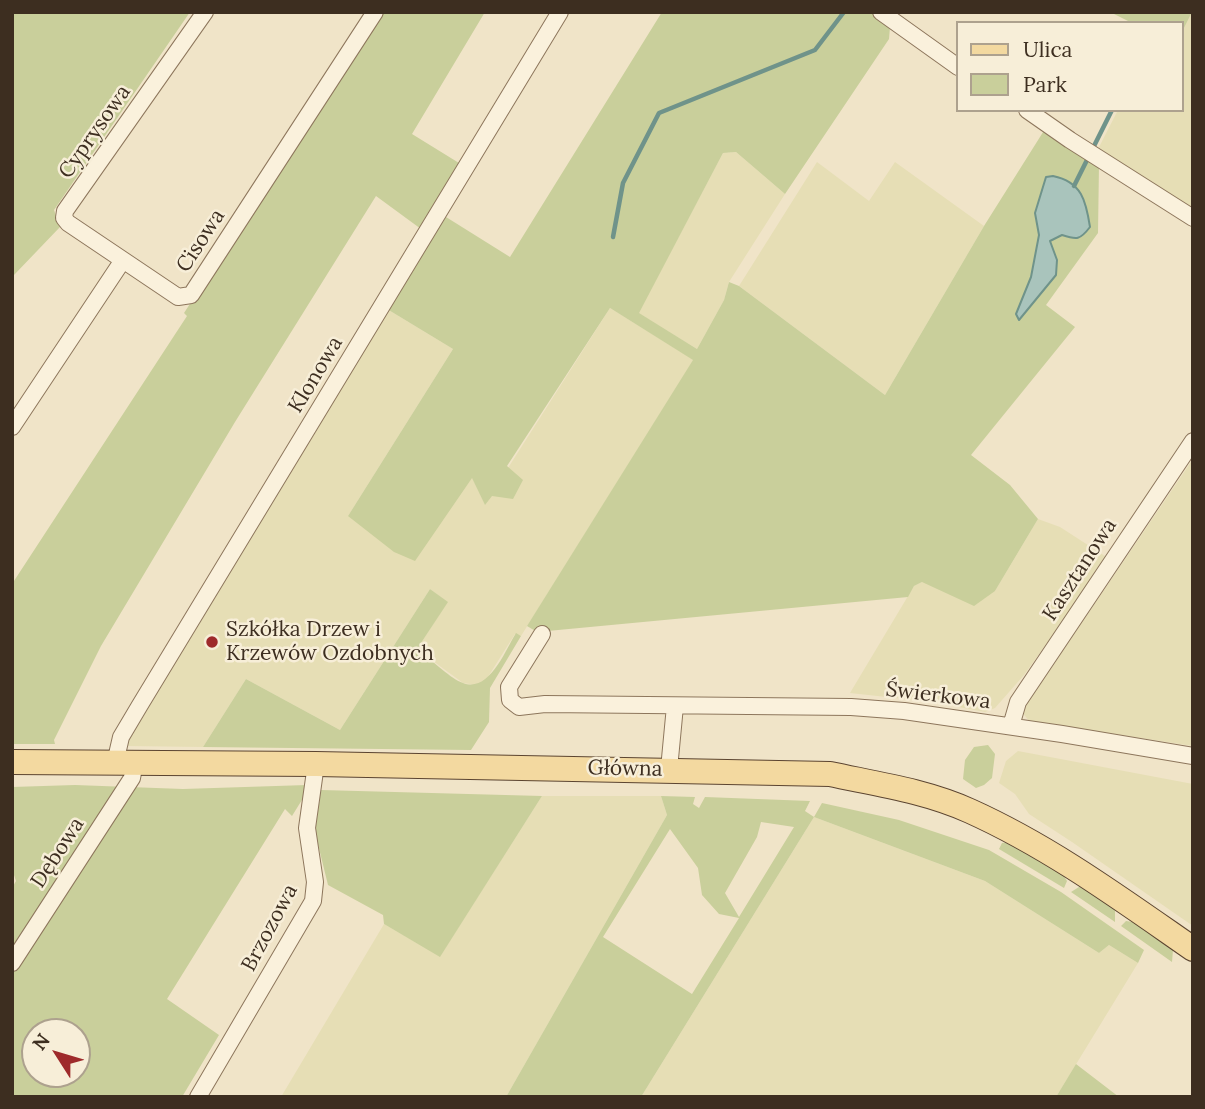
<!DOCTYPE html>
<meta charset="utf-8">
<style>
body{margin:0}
#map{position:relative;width:1205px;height:1109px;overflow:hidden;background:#f0e4c8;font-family:Lora,serif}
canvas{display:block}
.frame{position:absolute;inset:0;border:14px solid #3d2e20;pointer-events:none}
.legend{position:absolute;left:956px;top:21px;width:228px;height:91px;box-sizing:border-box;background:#f7eed8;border:2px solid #ada18e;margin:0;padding:9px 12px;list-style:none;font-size:21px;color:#3d2e20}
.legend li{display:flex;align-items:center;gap:14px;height:35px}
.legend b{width:35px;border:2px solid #ada18e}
.north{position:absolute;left:21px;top:1018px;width:70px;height:70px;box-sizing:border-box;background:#f7eed8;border:2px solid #ada18e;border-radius:50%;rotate:307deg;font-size:19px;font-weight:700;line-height:28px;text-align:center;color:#3d2e20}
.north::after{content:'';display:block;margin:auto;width:24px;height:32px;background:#9e2a2b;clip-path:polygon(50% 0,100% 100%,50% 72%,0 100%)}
</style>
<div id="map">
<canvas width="1205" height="1109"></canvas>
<div class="frame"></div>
<ul class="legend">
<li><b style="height:9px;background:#f3d9a0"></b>Ulica</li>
<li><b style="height:19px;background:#c9cf9b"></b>Park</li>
</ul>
<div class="north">N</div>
</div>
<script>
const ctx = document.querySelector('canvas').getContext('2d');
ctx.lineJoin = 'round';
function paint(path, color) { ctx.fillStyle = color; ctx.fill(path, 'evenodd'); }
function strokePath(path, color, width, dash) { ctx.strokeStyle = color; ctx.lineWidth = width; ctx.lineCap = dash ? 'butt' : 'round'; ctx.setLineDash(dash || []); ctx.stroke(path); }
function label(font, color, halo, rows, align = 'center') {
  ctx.font = font + ' Lora,serif'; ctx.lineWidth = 5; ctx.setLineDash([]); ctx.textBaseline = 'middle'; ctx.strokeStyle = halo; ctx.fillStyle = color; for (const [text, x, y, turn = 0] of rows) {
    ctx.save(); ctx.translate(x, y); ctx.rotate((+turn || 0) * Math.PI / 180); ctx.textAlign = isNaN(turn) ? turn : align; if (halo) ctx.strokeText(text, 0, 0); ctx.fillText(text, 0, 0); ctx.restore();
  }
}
paint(new Path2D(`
 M 1192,12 L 1193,12 L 1193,210 L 1097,151 L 1118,110 L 1182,110 L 1182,32 Z
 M 736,152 L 785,194 L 729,282 L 724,300 L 697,349 L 638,313 L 723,153 Z
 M 817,162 L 869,201 L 895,162 L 984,226 L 885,395 L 739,286 Z
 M 610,308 L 694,360 L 521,636 L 515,634 L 486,680 L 476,685 L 463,683 L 422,653 L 421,643 L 447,602 L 430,589 L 340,730 L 246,679 L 203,747 L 126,746 L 125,738 L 387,309 L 453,349 L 348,516 L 472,477 L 485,504 Z
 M 1193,459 L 1193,746 L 1029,721 L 1022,712 L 1026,705 Z
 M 1038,519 L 1060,527 L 1108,558 L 1024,675 L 995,708 L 985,712 L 932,702 L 850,693 L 914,586 L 922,582 L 995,591 Z
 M 1018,751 L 1193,784 L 1193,926 L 1072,842 L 1029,814 L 1015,794 L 999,783 L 1006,761 Z
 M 542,796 L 661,796 L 667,815 L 506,1097 L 281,1097 L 384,924 L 440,956 Z
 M 814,817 L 985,881 L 1099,953 L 1109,945 L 1138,963 L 1056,1097 L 641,1097 Z`), '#e6deb5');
paint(new Path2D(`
 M 12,12 L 190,12 L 54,210 L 60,227 L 14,275 L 12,272 Z
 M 381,12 L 485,12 L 412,134 L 459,163 L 421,229 L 376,196 L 235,422 L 101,646 L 54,740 L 55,744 L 12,744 L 12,584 L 187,316 L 184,313 Z
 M 662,12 L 870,12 L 890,27 L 889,39 L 785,194 L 736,152 L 723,153 L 639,313 L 697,349 L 724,300 L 729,282 L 739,286 L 885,395 L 984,226 L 1045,129 L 1099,164 L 1098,233 L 1046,305 L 1075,327 L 971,455 L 1010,485 L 1038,519 L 995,591 L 974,606 L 922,582 L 914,586 L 908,597 L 537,632 L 527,626 L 693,360 L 610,308 L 507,466 L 523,480 L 513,499 L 492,496 L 485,505 L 472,478 L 415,561 L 394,552 L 348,516 L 453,349 L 387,309 L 446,217 L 510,257 Z
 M 1110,12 L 1192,12 L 1182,32 L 1182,23 L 1132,23 Z
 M 430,589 L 448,602 L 421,643 L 422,653 C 433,661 451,679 463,683 C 489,693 505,651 516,633 L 521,636 L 490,688 L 489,722 L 471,750 L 203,747 L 246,679 L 340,730 Z
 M 988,745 L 995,754 L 992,778 L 984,785 L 976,788 L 963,779 L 965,760 L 974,747 Z
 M 75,785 L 183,789 L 307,785 L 305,795 L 292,816 L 285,809 L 167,999 L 219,1035 L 182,1097 L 12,1097 L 12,888 L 16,881 L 12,869 L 12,787 ZM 35,1032 L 77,1032 L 77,1074 L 35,1074 Z
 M 321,790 L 542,796 L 440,957 L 384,924 L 383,915 L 328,885 L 315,832 Z
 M 661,796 L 695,797 L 693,804 L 699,808 L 705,797 L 810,801 L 805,811 L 814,817 L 822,803 L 899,820 L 989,850 L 1061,892 L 1144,950 L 1138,963 L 1109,945 L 1099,953 L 985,881 L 814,817 L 641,1097 L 506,1097 L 667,815 ZM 761,822 L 794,827 L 739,917 L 725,893 L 757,837 ZM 670,829 L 698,868 L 702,895 L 719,914 L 739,918 L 692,994 L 603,937 Z
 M 1009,842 L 1062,873 L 1067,881 L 1064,888 L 999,849 L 1002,843 Z
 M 1079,887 L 1083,887 L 1115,909 L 1115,922 L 1071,892 Z
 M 1126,921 L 1133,922 L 1173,950 L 1172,962 L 1121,926 Z
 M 1076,1064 L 1119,1097 L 1056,1097 Z`), '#c9cf9b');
const water = new Path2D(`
 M 1053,176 C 1082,182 1086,201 1090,227 C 1080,240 1077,240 1062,235 L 1050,241 L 1057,260 L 1056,275 L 1019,320 L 1016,314 L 1031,277 L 1039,235 L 1035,213 L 1046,177 Z`);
paint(water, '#a9c4bc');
strokePath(water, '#6f938a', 2);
strokePath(new Path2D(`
 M 1074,186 L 1112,110
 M 613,237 L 623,183 L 659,113 L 815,50 L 844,12`), '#6f938a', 4.5);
const minor = new Path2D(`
 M 205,12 L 65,211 L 64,218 L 68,223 L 178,297 L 191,295 L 375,12
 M 881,12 L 958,67
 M 1027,110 L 1070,140 L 1193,218
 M 12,427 L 123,260
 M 542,634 L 509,687 L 510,700 L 519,707 L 545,704 L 851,707 L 904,711 L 1062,734 L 1193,756
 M 1011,726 L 1018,702 L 1193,441
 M 115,763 L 121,737 L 140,705 L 560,12
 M 669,769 L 675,706
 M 12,963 L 132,778 L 135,763
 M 198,1097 L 313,901 L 315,882 L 307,828 L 316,764`);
const primary = new Path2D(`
 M 12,762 L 316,764 L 830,774 C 877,784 926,791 970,811 C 1050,847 1121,899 1193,949`);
strokePath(minor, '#8d765c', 18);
strokePath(primary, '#5b4430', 26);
strokePath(minor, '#faf1dc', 16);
strokePath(primary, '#f3d9a0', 24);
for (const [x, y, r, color] of [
 [212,642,7,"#9e2a2b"]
]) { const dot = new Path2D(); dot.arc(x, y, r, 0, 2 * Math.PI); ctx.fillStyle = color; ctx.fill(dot); strokePath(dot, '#f7eed8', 2.5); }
label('21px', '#3d2e20', '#f7eed8', [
 ["Cyprysowa",95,132,-55],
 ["Cisowa",201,241,-57],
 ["Klonowa",316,375,-59],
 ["Kasztanowa",1080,570,-57],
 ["Świerkowa",938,696,7],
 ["Główna",625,769,1],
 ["Dębowa",58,853,-57],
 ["Brzozowa",270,928,-62]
]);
label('21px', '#3d2e20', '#f7eed8', [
 ["Szkółka Drzew i",226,630],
 ["Krzewów Ozdobnych",226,654]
], 'left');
</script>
